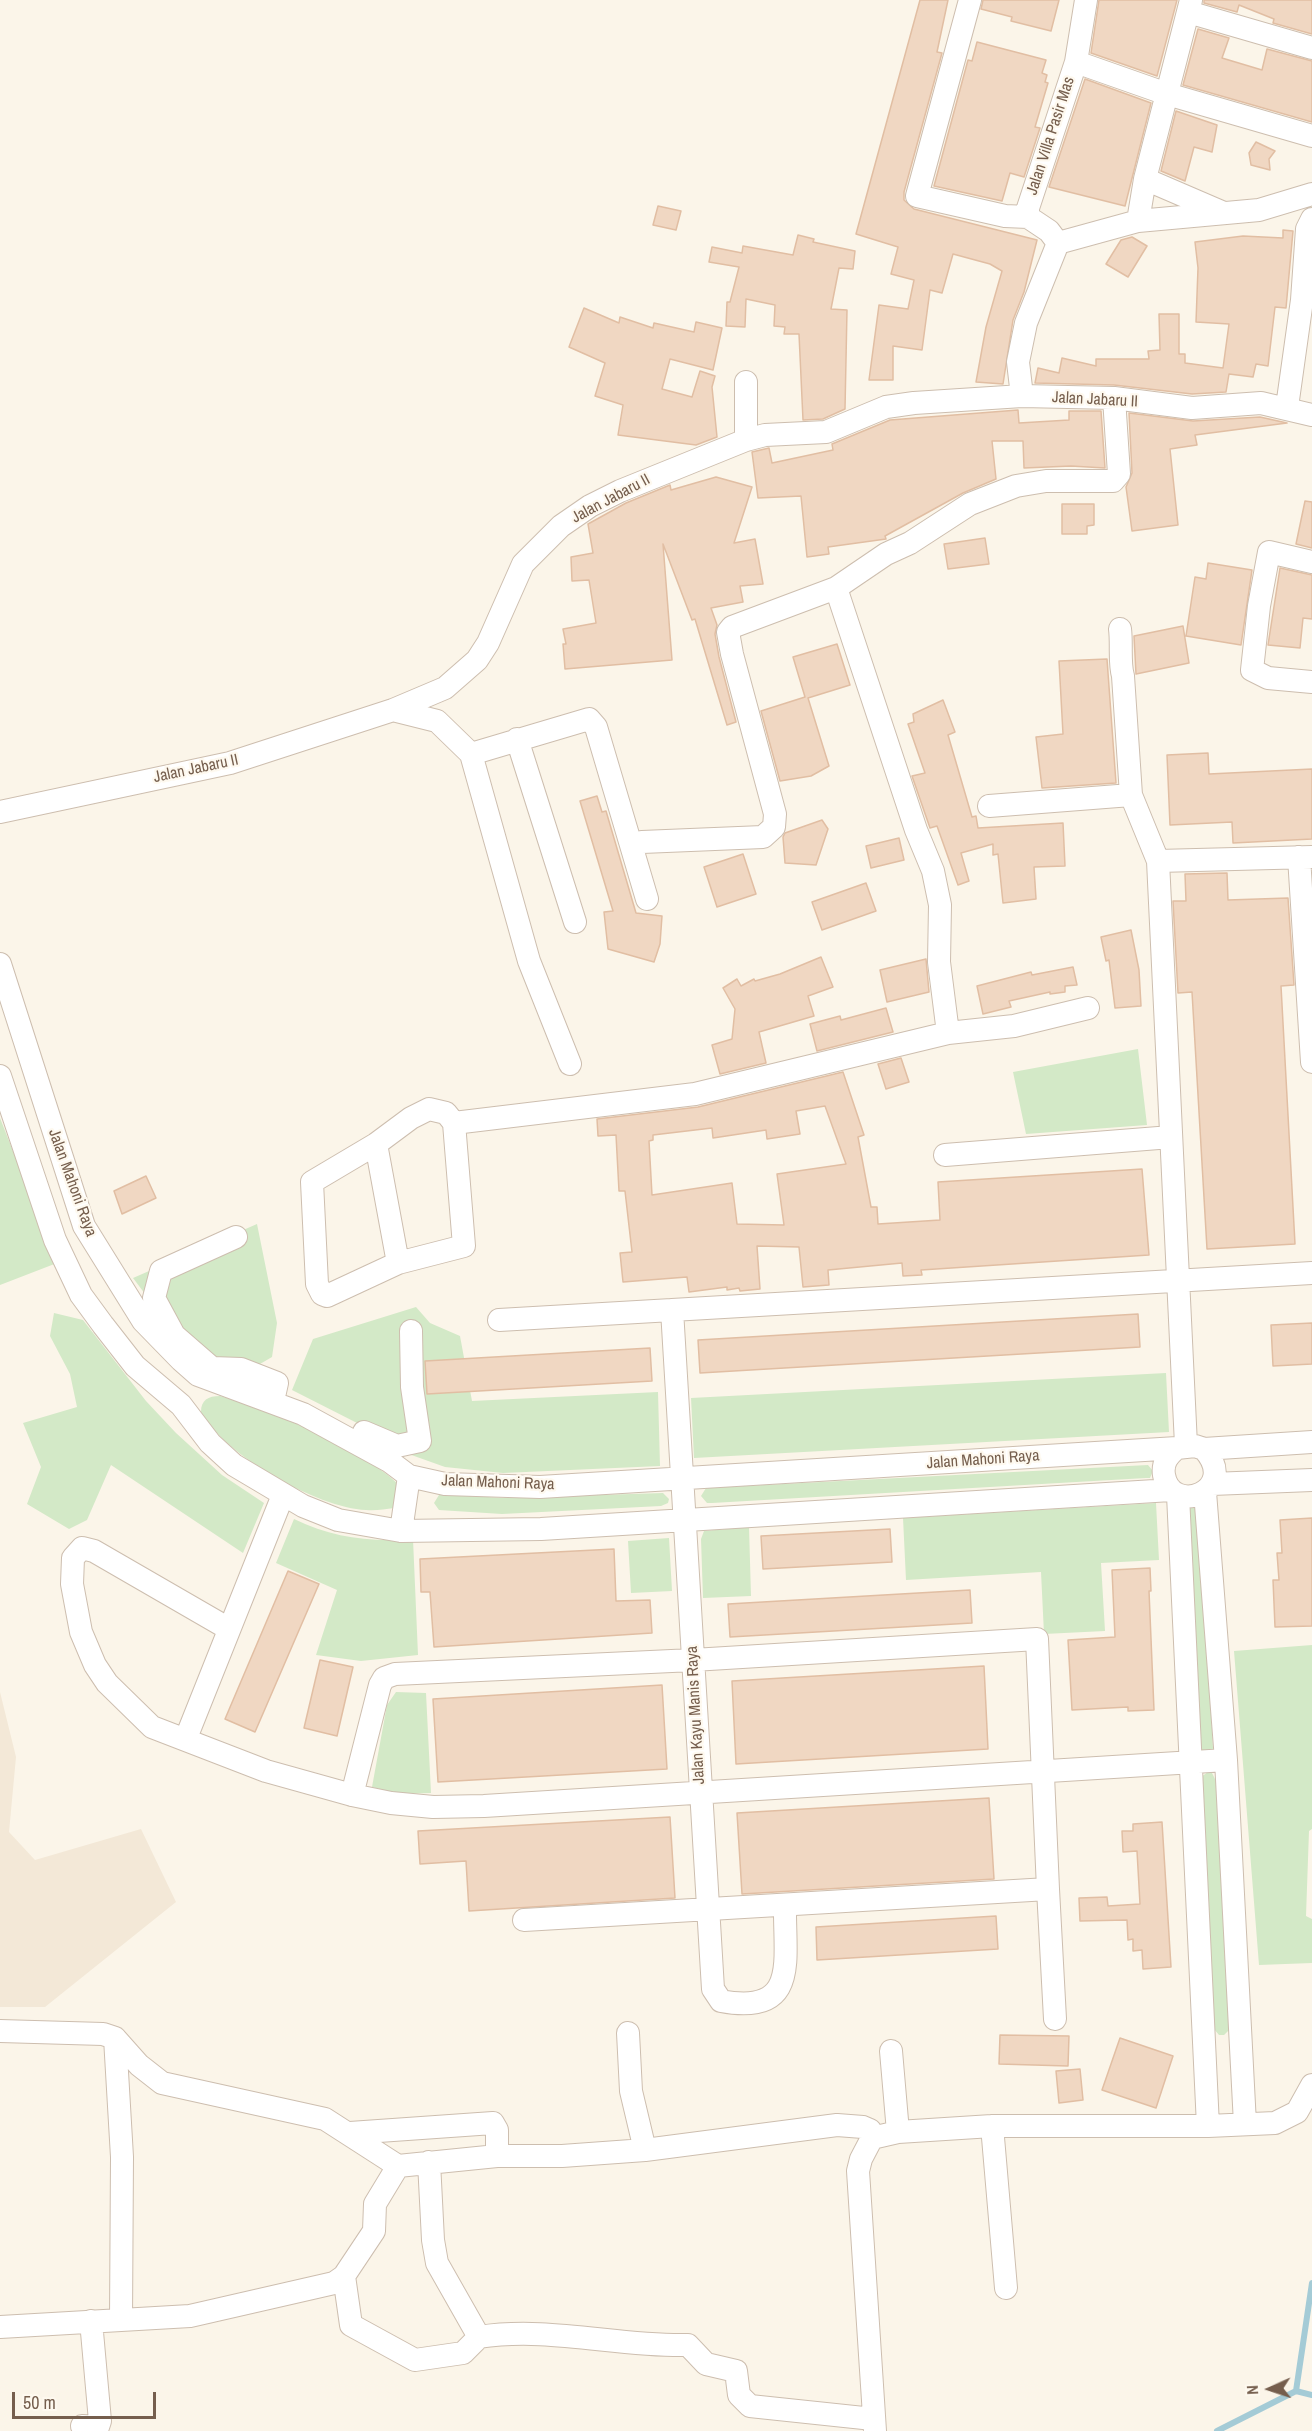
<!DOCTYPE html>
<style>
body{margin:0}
#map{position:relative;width:1312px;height:2431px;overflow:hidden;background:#fbf5e9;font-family:"Archivo Narrow",sans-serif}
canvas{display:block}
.north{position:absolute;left:1240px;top:2359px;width:60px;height:60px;-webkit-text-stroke:4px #fef9ef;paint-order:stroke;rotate:267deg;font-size:16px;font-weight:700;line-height:24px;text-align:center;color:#755e4d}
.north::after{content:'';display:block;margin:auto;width:21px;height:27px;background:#755e4d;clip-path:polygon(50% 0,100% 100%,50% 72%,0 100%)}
.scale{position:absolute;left:12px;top:2392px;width:144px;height:27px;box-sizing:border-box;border:3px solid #755e4d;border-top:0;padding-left:8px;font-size:18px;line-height:21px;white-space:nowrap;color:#755e4d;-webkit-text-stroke:4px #fef9ef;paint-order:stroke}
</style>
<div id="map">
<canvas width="1312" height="2431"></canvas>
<div class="north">N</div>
<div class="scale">50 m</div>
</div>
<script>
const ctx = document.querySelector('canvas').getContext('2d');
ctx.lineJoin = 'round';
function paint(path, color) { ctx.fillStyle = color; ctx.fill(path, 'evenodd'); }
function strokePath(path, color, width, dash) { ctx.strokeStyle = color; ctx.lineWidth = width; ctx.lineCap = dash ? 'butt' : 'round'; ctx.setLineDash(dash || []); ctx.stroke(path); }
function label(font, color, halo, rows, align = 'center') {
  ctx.font = font + ' "Archivo Narrow",sans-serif'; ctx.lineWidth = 4.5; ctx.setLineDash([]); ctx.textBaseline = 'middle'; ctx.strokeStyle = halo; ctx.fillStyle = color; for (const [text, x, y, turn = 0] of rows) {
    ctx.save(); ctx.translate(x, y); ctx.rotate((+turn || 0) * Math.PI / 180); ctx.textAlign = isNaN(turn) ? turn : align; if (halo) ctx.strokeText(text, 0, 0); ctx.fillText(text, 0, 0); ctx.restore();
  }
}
paint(new Path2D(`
 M 0,1692 L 16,1757 L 9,1832 L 35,1860 L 141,1829 L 176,1902 L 45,2007 L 0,2007 Z`), '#f3e8d7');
paint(new Path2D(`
 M 1138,1049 L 1147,1125 L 1026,1134 L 1013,1072 Z
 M 0,1118 L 57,1263 L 0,1285 Z
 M 257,1224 L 277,1323 L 272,1357 L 248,1371 L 210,1364 L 173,1331 L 133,1278 Z
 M 416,1307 L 430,1323 L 460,1336 L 472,1401 L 658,1392 L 660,1466 L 503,1473 L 445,1467 L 403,1452 L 361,1425 L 292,1390 L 313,1339 Z
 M 54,1313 L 83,1320 L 146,1401 L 176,1433 L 222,1475 L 264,1503 L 243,1553 L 111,1465 L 87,1520 L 69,1529 L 27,1504 L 41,1467 L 23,1423 L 77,1407 L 70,1374 L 50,1336 Z
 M 1166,1373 L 1169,1432 L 694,1458 L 691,1398 Z
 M 220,1396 C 270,1410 362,1448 399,1485 L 394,1508 C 385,1509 376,1511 366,1510 C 318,1508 224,1455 201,1412 C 201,1400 208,1396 220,1396 Z
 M 1148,1465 L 1153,1471 L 1150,1478 L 1146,1478 L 712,1503 L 707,1503 L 701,1496 L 706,1488 Z
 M 663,1493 L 669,1499 L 668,1503 L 661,1506 L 502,1514 L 439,1510 L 434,1503 L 439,1495 L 444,1494 L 502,1498 Z
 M 1156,1503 L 1159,1560 L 1101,1563 L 1105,1631 L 1044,1634 L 1041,1572 L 906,1580 L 903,1518 Z
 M 1192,1505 L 1197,1507 L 1200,1515 L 1213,1748 L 1213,1751 L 1198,1753 L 1188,1507 Z
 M 294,1519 C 333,1538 369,1542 413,1539 L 418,1655 L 361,1661 L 316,1655 L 337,1590 L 276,1563 Z
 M 749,1527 L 751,1596 L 703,1598 L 701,1539 L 704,1531 Z
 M 669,1538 L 672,1591 L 631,1593 L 628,1541 Z
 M 1312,1645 L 1312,1829 L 1309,1831 L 1306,1916 L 1312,1919 L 1312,1963 L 1259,1965 L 1234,1651 Z
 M 396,1692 L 426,1693 L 431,1793 L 398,1794 L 372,1787 L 387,1705 Z
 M 1208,1772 L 1212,1773 L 1216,1781 L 1229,2030 L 1224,2035 L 1219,2035 L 1214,2029 L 1201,1777 Z`), '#d3e9c7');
strokePath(new Path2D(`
 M 1296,2391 L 1312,2395
 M 1217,2431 L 1296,2391 L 1312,2283`), '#a4cbd6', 6);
const building = new Path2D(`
 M 920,0 L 948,0 L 937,52 L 942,53 L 904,192 L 904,200 L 914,209 L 1037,240 L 1024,292 L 1013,320 L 1003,384 L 976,382 L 986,327 L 1002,271 L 990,264 L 953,254 L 942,293 L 930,290 L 922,350 L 893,346 L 893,380 L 869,380 L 879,305 L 908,309 L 914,280 L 891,274 L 898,247 L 856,234 Z
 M 983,0 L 1059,0 L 1051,31 L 1011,21 L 1012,17 L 981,9 Z
 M 1099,0 L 1177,0 L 1157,76 L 1091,53 Z
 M 1204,0 L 1312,0 L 1312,34 L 1273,23 L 1274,19 L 1239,5 L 1237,12 L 1204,3 Z
 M 1198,29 L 1229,38 L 1222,58 L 1262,70 L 1267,49 L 1312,61 L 1312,122 L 1183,85 Z
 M 977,42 L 1046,60 L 1042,73 L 1047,75 L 1045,82 L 1048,83 L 1035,127 L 1040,128 L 1024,177 L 1010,173 L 1002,201 L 934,186 L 968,60 L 972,61 Z
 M 1085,79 L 1151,103 L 1125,206 L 1049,187 Z
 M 1176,111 L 1217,125 L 1212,152 L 1194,147 L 1185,181 L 1161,171 Z
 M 1256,142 L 1275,151 L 1269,159 L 1270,170 L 1251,165 L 1249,153 Z
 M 658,206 L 681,211 L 676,230 L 653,225 Z
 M 1283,230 L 1293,231 L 1286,308 L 1275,307 L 1268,366 L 1256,364 L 1253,377 L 1229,374 L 1226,392 L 1192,394 L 1114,385 L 1035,383 L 1038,368 L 1059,373 L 1062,358 L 1096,366 L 1096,359 L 1149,359 L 1148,351 L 1160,350 L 1159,314 L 1179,314 L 1179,354 L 1185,354 L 1185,363 L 1223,368 L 1229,324 L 1196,322 L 1198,268 L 1195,242 L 1243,236 L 1283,238 Z
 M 798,235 L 814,239 L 813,242 L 855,251 L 853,269 L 839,268 L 831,309 L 847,310 L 845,409 L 823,419 L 803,420 L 799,334 L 784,334 L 785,327 L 774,326 L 775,305 L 746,299 L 745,327 L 726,326 L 727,302 L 730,302 L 739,267 L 709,262 L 712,247 L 742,253 L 743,246 L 793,255 Z
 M 1132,237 L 1147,246 L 1128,277 L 1106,264 L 1121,240 Z
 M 584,308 L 619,323 L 620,317 L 653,328 L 654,323 L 694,332 L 696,322 L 722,328 L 713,370 L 670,359 L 662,389 L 692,397 L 700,371 L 715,376 L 712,387 L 717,437 L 696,445 L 618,435 L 623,405 L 595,396 L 605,363 L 569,347 Z
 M 1018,410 L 1019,423 L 1069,420 L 1069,411 L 1101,411 L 1105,468 L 1071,466 L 1024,468 L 1023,441 L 992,441 L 996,479 L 963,493 L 885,536 L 886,539 L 828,547 L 829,554 L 807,557 L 801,496 L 758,498 L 752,452 L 769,448 L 772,463 L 833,450 L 832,444 L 890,420 Z
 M 1129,413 L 1193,421 L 1260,417 L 1287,423 L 1195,435 L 1197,445 L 1170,449 L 1178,525 L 1132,531 L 1126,487 L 1132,473 Z
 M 716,477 L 752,487 L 734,543 L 755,539 L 763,584 L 740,586 L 743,602 L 711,608 L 717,625 L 715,634 L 719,657 L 736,722 L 727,725 L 695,619 L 692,620 L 663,544 L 672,660 L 565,669 L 563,644 L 566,644 L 563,629 L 596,623 L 589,580 L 572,581 L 571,557 L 593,553 L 588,524 L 626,503 L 670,485 L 671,490 Z
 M 1305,501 L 1312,502 L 1312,548 L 1296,544 Z
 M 1062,504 L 1094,504 L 1094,525 L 1087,526 L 1087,534 L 1062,534 Z
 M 985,538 L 989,564 L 948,569 L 944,544 Z
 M 1208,563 L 1252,570 L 1241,645 L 1186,636 L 1195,577 L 1206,579 Z
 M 1280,568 L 1312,575 L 1312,619 L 1303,618 L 1300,648 L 1268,645 Z
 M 1183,626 L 1189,663 L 1136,674 L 1134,636 Z
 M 837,644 L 850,685 L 808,698 L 829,766 L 811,776 L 780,781 L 761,711 L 805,697 L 793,657 Z
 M 1107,659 L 1116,783 L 1042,788 L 1036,737 L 1063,734 L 1059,661 Z
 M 943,700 L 955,732 L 948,735 L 972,817 L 976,816 L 978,828 L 1063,823 L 1065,866 L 1034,867 L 1036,899 L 1003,903 L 998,854 L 993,855 L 993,844 L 961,853 L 969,881 L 958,885 L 937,826 L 930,828 L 912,776 L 925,773 L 908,724 L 914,722 L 913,714 Z
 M 1208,753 L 1209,774 L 1312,769 L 1312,839 L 1233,843 L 1232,822 L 1170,825 L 1167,755 Z
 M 597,796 L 602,812 L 606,811 L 636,913 L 662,916 L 660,944 L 654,962 L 608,949 L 604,912 L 613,911 L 580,801 Z
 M 822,820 L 828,829 L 816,865 L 785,863 L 783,837 L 785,833 Z
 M 899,838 L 904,860 L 871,868 L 866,846 Z
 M 743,854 L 756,894 L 717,907 L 704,867 Z
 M 1227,873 L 1228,900 L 1288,898 L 1294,985 L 1281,986 L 1295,1244 L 1207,1249 L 1192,992 L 1178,993 L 1173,901 L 1186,901 L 1185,874 Z
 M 866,883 L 876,911 L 822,930 L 812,902 Z
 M 1131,930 L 1139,970 L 1141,1006 L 1115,1008 L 1109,960 L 1106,961 L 1101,937 Z
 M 821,957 L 833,987 L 808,996 L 814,1016 L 759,1032 L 766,1063 L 720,1074 L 712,1045 L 732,1039 L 735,1009 L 723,988 L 737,979 L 741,986 L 754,979 L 755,981 L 780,974 Z
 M 926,959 L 929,992 L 887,1002 L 880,970 Z
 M 1073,967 L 1077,985 L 1065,986 L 1065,992 L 1050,994 L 1050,992 L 1009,1001 L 1011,1007 L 983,1014 L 977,986 L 1031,972 L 1032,975 Z
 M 886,1008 L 893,1032 L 817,1051 L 810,1024 L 840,1016 L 841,1020 Z
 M 901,1058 L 909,1082 L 886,1089 L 878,1064 Z
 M 843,1072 L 864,1135 L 858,1137 L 871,1207 L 877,1207 L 878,1224 L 940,1220 L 938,1182 L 1142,1169 L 1149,1255 L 921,1270 L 922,1275 L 903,1276 L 902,1263 L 828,1270 L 829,1285 L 803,1287 L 799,1247 L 757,1246 L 760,1289 L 740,1291 L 739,1288 L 727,1290 L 727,1287 L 689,1292 L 687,1277 L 623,1282 L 620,1253 L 632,1252 L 625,1191 L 619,1191 L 616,1135 L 598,1136 L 597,1119 L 698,1107 ZM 825,1106 L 846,1164 L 777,1174 L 784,1225 L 737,1224 L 732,1183 L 652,1195 L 649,1141 L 653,1140 L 653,1135 L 712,1128 L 713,1138 L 766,1130 L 767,1139 L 800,1134 L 796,1111 Z
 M 146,1176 L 156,1198 L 122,1214 L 114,1191 Z
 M 1138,1314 L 1140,1347 L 700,1373 L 698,1340 Z
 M 1312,1323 L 1312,1364 L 1273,1366 L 1271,1325 Z
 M 650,1348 L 652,1381 L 427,1394 L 425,1361 Z
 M 1312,1518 L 1312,1626 L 1275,1627 L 1273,1580 L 1279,1580 L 1277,1553 L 1282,1553 L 1280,1520 Z
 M 890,1529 L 892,1562 L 763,1569 L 761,1536 Z
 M 614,1549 L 616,1601 L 650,1600 L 652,1633 L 434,1647 L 430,1592 L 421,1592 L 420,1559 Z
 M 1150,1568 L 1151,1591 L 1149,1591 L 1154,1710 L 1128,1711 L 1128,1707 L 1072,1710 L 1068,1640 L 1115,1637 L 1112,1570 Z
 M 288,1571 L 319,1584 L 255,1732 L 225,1719 Z
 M 970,1590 L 972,1623 L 730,1637 L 728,1604 Z
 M 320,1660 L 353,1667 L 337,1736 L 304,1728 Z
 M 984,1666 L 988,1749 L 736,1764 L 732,1681 Z
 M 662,1685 L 667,1769 L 438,1782 L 433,1699 Z
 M 989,1798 L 994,1879 L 742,1894 L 737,1813 Z
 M 670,1817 L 675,1898 L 469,1911 L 466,1861 L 420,1864 L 418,1831 Z
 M 1162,1822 L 1171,1967 L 1143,1969 L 1142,1950 L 1133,1951 L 1133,1939 L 1128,1940 L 1127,1920 L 1080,1921 L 1079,1898 L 1107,1897 L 1108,1906 L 1140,1904 L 1137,1851 L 1123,1852 L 1122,1831 L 1133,1831 L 1133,1824 Z
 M 996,1916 L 998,1949 L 817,1960 L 816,1927 Z
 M 1000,2035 L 1069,2036 L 1068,2066 L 999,2064 Z
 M 1120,2038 L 1173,2056 L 1156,2108 L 1102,2090 Z
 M 1080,2069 L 1083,2100 L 1059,2103 L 1056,2071 Z`);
paint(building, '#f0d7c2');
strokePath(building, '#e1bea3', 1.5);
const street = new Path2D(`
 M 970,0 L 917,196 L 1005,216 L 1028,217
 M 1188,12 L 1312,48
 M 1076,62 L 1167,94 L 1312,136
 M 1145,179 L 1224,213
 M 1138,221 L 1145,179 L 1191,0
 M 1058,243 L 1138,221 L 1259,210 L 1312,194
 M 1022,396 L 1018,362 L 1026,323 L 1058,243 L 1049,231 L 1028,217 L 1028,208 L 1076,62 L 1086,0
 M 1287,407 L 1302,300 L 1307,229 L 1312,219
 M 746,440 L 746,382
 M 1312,562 L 1269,552 L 1259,606 L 1252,670 L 1268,678 L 1312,682
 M 836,588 L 916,830 L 933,871 L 940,905 L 939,962 L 948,1033
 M 1120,629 C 1122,644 1119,663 1123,676 L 1131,795
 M 393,710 L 437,721 L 471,754 L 589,719 L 596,727 L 647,899
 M 517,739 L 575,922
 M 471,754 L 529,961 L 570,1064
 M 989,806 L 1131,795 L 1158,861 L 1186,1445
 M 0,812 L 230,763 L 393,710 L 445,688 L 477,660 L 488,643 L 523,564 L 561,526 L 590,506 L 620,491 L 746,440 L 765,435 L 826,432 L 886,407 L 914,403 L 1022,396 L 1114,398 L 1192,408 L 1261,403 L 1312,415
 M 642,842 L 763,837 L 774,827 L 775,814 L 732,654 L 728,632 L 732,627 L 836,588 L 886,554 L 910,543 L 970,504 L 1016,486 L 1046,481 L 1113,481 L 1119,474 L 1114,398
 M 1299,857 L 1312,1062
 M 1158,861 L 1312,857
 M 0,964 L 84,1226 L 143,1321 L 181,1360 L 198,1375 L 303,1414 L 389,1461 L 409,1476 L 445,1484 L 540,1487 L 1177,1448
 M 0,1076 L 55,1240 L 81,1295 L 103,1325 L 135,1366 L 181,1405 L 210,1443 L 234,1465 L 303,1506 L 338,1520 L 401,1531 L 541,1529 L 1171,1490
 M 454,1123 L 446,1113 L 429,1109 L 411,1118 L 376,1144 L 312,1182 L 317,1284 L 322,1294 L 327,1296 L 398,1263 L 464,1246 L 454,1123 L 695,1094 L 948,1033 L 1014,1026 L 1088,1008
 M 376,1144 L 398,1263
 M 945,1155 L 1171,1137
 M 236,1237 L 161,1271 L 154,1298 L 174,1335 L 212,1368 L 241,1369 L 277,1383 L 273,1401
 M 672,1310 L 713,1989 L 721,2001 C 800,2016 784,1960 785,1905
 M 499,1320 L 1312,1273
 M 364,1432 L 397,1446 L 420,1441 L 412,1387 L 411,1331
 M 1204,1449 C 1241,1491 1171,1517 1164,1475 C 1162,1463 1168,1455 1177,1448 L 1195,1446 L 1204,1449 L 1312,1442
 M 1212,1484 L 1312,1480
 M 1205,1492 L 1226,1760 L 1245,2124
 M 1178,1495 L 1208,2126
 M 401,1531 L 409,1476
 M 229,1629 L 94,1551 L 82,1548 L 73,1558 L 72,1584 L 81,1632 L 95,1665 L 107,1683 L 152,1727 L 266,1771 L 352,1795 L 391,1803 L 433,1807 L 484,1806 L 1226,1760
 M 186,1738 L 283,1495
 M 352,1795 L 380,1685 L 384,1678 L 395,1674 L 693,1660 L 1037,1639 L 1048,1889 L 524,1920
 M 1048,1889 L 1055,2019
 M 0,2031 L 103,2034 L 115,2038 L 139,2065 L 162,2083 L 325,2119 L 398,2166 L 497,2156 L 562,2156 L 645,2150 L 837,2125 L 863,2127 L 870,2130 L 872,2138
 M 628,2033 L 631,2091 L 645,2150
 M 115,2038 L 122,2157 L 121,2320
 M 891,2051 L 898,2132
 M 992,2126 L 1006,2288
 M 350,2133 L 493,2123 L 497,2130 L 497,2156
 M 344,2276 L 351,2325 L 415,2360 L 463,2353 L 479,2337 L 437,2263 L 433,2240 L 429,2162
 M 0,2327 L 190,2316 L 334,2283 L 344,2276 L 374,2231 L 375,2204 L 398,2166
 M 479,2337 C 549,2326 619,2347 688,2345 L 706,2364 L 736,2371 L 739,2395 L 750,2406 L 873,2419
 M 82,2426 L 98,2427 L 100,2421 L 91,2321
 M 875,2431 L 858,2171 L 861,2159 L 872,2138 L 898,2132 L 992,2126 L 1208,2126 L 1275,2123 L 1297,2112 L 1312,2085`);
strokePath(street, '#cdbeaf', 24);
strokePath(street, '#fff', 22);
label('16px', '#755e4d', '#fef9ef', [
 ["Jalan Villa Pasir Mas",1051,136,-72],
 ["Jalan Jabaru II",1095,400,3],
 ["Jalan Jabaru II",611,499,-28],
 ["Jalan Jabaru II",196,769,-12],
 ["Jalan Mahoni Raya",72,1183,70],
 ["Jalan Mahoni Raya",983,1460,-4],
 ["Jalan Mahoni Raya",498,1483,2],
 ["Jalan Kayu Manis Raya",696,1715,-93]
]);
</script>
